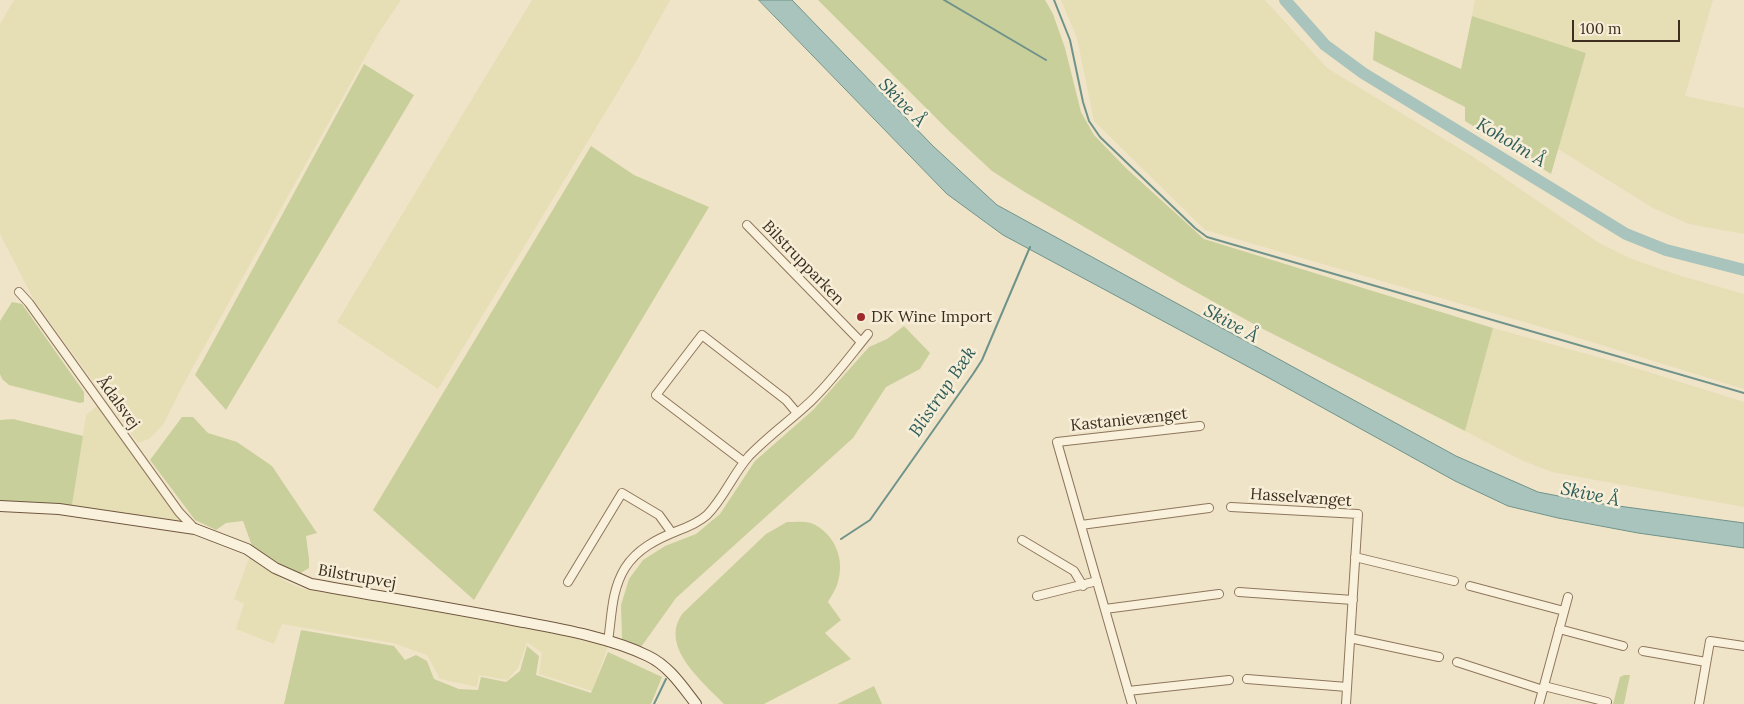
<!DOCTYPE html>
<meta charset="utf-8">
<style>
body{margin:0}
#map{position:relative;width:1744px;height:704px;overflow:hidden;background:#f0e4c8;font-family:Lora,serif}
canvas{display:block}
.scale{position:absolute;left:1572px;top:20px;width:108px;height:22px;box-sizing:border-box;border:2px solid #3d2e20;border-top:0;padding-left:6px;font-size:15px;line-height:18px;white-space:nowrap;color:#3d2e20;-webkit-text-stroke:4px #f7eed8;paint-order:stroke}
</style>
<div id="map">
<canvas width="1744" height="704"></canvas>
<div class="scale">100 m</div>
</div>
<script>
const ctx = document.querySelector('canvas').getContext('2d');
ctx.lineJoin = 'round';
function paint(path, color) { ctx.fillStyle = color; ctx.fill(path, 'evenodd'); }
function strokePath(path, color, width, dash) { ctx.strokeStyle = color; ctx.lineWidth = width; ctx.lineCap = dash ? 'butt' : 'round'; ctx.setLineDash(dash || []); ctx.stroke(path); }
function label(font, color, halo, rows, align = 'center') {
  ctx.font = font + ' Lora,serif'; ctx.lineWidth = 5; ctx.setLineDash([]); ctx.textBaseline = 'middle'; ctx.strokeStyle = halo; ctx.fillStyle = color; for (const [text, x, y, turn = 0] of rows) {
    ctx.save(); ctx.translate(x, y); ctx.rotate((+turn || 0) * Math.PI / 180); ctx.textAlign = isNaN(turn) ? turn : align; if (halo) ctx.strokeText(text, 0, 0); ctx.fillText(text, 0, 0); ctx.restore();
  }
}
paint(new Path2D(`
 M 14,0 L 401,0 L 378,34 L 183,385 L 163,425 L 149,439 L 138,443 L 34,300 L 0,234 L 0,24 Z
 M 532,0 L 670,0 L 634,65 L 438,389 L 337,322 Z
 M 1061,0 L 1265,0 L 1327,68 L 1472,156 L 1599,243 L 1632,259 L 1678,275 L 1744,294 L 1744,389 L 1569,335 L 1205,230 L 1094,121 L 1077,38 Z
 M 1475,0 L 1713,0 L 1685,96 L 1744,108 L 1744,234 L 1689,224 L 1653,208 L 1558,149 L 1586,53 L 1472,16 Z
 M 1493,328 L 1623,364 L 1744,402 L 1744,507 L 1552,472 L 1523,461 L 1465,431 Z
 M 98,405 L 181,519 L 178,524 L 72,505 L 86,415 Z
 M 250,556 L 287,582 L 303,589 L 563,634 L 608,646 L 592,691 L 539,674 L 542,653 L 527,642 L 518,668 L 507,680 L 479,675 L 477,687 L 440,679 L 427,655 L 393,643 L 282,624 L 274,644 L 236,629 L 244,604 L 234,599 Z`), '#e6deb5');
paint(new Path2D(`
 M 818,0 L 1045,0 L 1053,14 L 1065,48 L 1081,112 L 1094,135 L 1127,169 L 1204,239 L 1493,328 L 1465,431 L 1261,328 L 1183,285 L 1023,191 L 992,171 L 950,132 Z
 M 1472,16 L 1586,53 L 1551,174 L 1465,121 L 1465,107 L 1373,60 L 1375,31 L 1461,69 Z
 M 364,64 L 414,95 L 226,410 L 195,375 Z
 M 591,146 L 634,175 L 709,207 L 474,600 L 373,510 Z
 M 12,302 L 22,304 L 84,392 L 84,402 L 80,403 L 9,385 L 2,379 L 0,374 L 0,321 Z
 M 904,326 L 930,353 L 920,369 L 886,387 L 853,438 L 676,598 L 641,647 L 622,639 L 621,605 L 629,579 L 643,560 L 665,546 L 696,534 L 720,514 L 755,461 L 813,410 L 869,347 L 887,339 Z
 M 182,417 L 193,417 L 208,433 L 237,442 L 272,466 L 317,533 L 306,536 L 309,559 L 309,568 L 297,575 L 252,546 L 243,521 L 226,523 L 216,530 L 195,520 L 150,460 Z
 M 13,419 L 83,436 L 72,505 L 0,502 L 0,420 Z
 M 787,522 C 794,522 804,521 811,523 C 835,533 846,560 837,585 C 835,591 831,596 828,602 L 841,620 L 825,633 L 851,659 L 764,704 L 724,704 C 702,681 658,646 683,613 L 766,534 Z
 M 301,630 L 394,646 L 405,660 L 416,655 L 427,661 L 434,679 L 459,689 L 478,690 L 481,677 L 506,682 L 520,671 L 527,646 L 539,656 L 536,675 L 591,693 L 608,652 L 662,677 L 651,704 L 284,704 Z
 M 1624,675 L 1630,675 L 1624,704 L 1613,704 L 1620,677 Z
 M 874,686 L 882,704 L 837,704 Z`), '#c9cf9b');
const water = new Path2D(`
 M 759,0 L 792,0 L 933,146 L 997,205 L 1456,456 L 1538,492 L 1589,502 L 1744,523 L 1744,548 L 1638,533 L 1558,518 L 1508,506 L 1455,481 L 1269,378 L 1003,235 L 947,194 Z`);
paint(water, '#a9c4bc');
strokePath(water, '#6f938a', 1);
strokePath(new Path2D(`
 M 944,0 L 1046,60
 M 1054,0 L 1070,40 L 1083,102 L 1089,121 L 1100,137 L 1195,228 L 1207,237 L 1744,393
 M 841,539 L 870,520 L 973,374 L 982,360 L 1030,247
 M 654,704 L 666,679`), '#6f938a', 2);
strokePath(new Path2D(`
 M 1285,0 L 1325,45 L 1363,73 L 1626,234 L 1666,250 L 1744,270`), '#a9c4bc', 12);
const street = new Path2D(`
 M 747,225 L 861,342
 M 19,292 L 29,303 L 179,512 L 195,529
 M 744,462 L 656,395 L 702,335 L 786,400 L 797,413
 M 1231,507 L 1358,514 L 1346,704
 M 1081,525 L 1209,508
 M 1022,540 L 1074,571 L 1083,586
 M 1355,557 L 1454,581
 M 568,582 L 622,493 L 659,515 L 672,533
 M 1470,586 L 1564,611
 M 1239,592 L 1353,600
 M 1037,596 L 1097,581
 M 1105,609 L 1219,594
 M 1559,629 L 1623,646
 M 1350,638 L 1439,657
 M 608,641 C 612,616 611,591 625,568 C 637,549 657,539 677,531 C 688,527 698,523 707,515 C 724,498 733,474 749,456 C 768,436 791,420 811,401 C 832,381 850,356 868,334
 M 1643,651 L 1706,662
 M 1457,662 L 1543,690
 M 1247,679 L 1347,687
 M 1544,686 L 1607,702
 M 1128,691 L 1229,680
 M 1132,704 L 1057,442 L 1200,426
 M 1539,704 L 1568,597
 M 1699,704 L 1710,641 L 1744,646`);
const secondary = new Path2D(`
 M 0,506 L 59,509 L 195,529 L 247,549 L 275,568 L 311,584 C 378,596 446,607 513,620 C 555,628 610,637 648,656 C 669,666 682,686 696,704`);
strokePath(street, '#8d765c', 10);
strokePath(secondary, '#6f573f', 12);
strokePath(street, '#faf1dc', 8);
strokePath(secondary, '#faf1dc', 10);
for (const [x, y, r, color] of [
 [861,317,5,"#9e2a2b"]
]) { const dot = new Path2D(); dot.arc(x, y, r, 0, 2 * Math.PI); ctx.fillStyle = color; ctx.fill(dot); strokePath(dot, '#f7eed8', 2); }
label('16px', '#3d2e20', '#f7eed8', [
 ["Bilstrupparken",803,263,46],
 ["Ådalsvej",118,403,54],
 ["Kastanievænget",1129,420,-6],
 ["Hasselvænget",1301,498,4],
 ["Bilstrupvej",357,577,10]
]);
label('16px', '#3d2e20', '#f7eed8', [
 ["DK Wine Import",871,317]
], 'left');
label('italic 18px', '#2f5d5a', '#f7eed8', [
 ["Skive Å",902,103,46],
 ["Koholm Å",1511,143,31],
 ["Skive Å",1231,324,29],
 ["Blistrup Bæk",943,392,-56],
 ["Skive Å",1590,495,12]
]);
</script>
